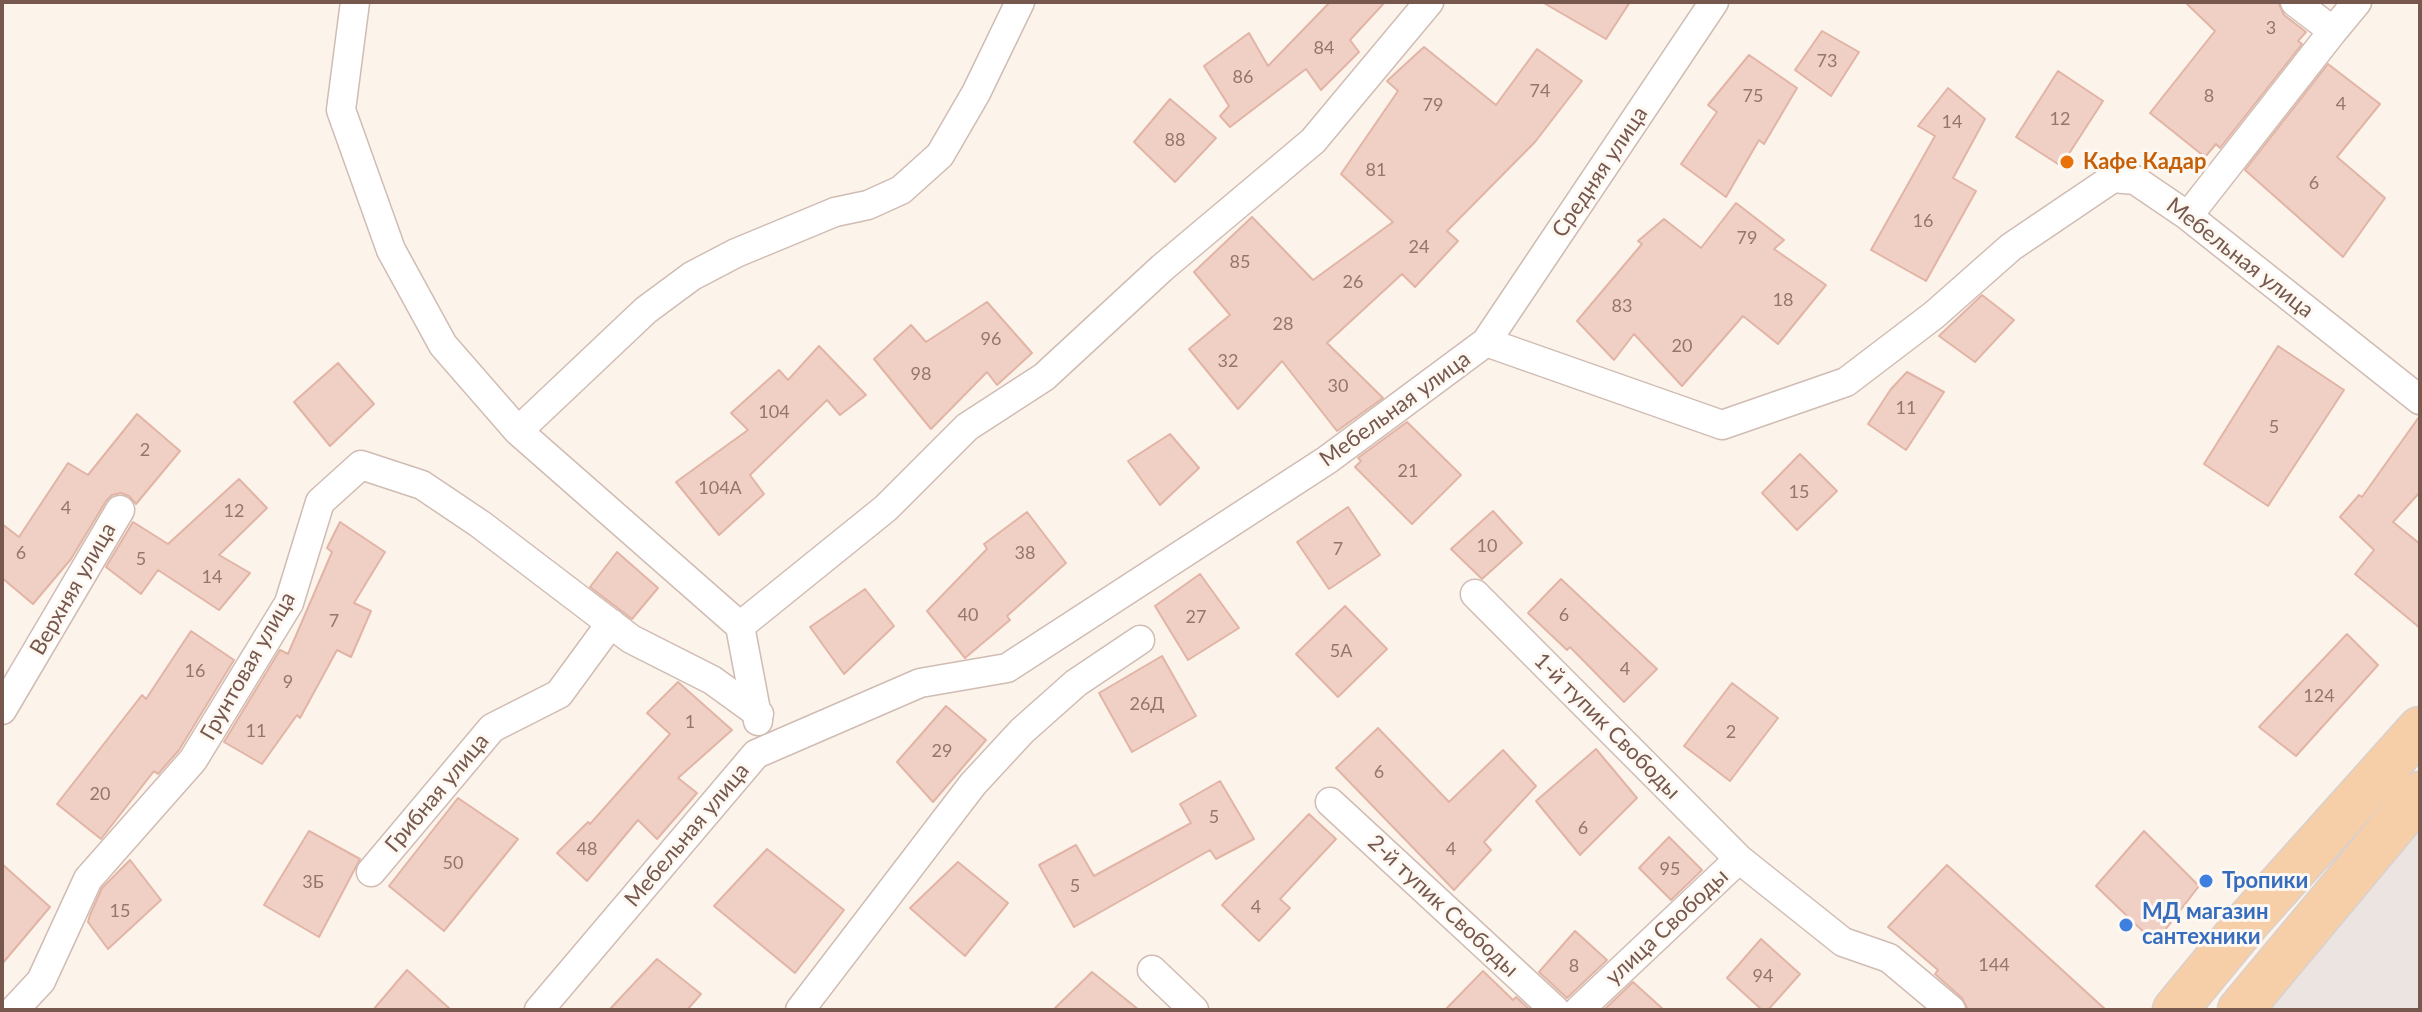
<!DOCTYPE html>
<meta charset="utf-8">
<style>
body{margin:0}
#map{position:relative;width:2422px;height:1012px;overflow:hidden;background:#fcf3eb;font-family:Lato,sans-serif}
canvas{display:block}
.frame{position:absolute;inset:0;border:4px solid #76584e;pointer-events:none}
</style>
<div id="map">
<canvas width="2422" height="1012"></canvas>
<div class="frame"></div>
</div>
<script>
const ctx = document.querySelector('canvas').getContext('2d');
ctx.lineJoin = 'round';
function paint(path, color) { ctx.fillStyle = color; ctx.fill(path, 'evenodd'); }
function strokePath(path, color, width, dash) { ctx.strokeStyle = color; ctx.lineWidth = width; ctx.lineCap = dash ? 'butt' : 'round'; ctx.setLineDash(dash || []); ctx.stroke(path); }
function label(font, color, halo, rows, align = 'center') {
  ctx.font = font + ' Lato,sans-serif'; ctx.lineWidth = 6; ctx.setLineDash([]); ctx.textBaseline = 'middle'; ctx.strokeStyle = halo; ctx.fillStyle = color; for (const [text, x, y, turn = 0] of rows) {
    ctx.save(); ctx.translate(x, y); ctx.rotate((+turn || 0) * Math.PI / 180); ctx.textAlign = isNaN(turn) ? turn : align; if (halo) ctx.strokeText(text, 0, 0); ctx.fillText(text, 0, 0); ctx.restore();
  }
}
paint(new Path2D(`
 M 2420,814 L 2420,1010 L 2252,1010 Z`), '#ece4e0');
const building = new Path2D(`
 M 1330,2 L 1385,2 L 1350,40 L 1359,52 L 1321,90 L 1306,69 L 1230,127 L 1220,116 L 1229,106 L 1204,66 L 1249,33 L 1268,66 Z
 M 1542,2 L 1630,2 L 1606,39 Z
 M 2185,2 L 2278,2 L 2284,15 L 2306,32 L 2298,41 L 2302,44 L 2220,148 L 2216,144 L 2205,157 L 2150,113 L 2215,31 Z
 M 1822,31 L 1859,52 L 1831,96 L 1795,70 Z
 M 1424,47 L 1496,105 L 1537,49 L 1582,81 L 1535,142 L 1447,231 L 1458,241 L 1415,287 L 1402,274 L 1327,343 L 1383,398 L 1337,431 L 1282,361 L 1238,409 L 1189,349 L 1230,315 L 1194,272 L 1252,217 L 1313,280 L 1393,222 L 1341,174 L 1398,91 L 1387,81 Z
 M 1749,55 L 1797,88 L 1764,144 L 1759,140 L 1726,197 L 1681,164 L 1717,112 L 1708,105 Z
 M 2328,64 L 2380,104 L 2337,157 L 2385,198 L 2343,257 L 2245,170 Z
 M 2058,71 L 2103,101 L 2061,166 L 2016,137 Z
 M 1948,88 L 1985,119 L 1953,178 L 1976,191 L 1926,281 L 1871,250 L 1935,136 L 1918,126 Z
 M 1170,99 L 1216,138 L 1175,182 L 1134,142 Z
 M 1736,203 L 1784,240 L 1774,249 L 1826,285 L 1778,344 L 1743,316 L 1682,386 L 1634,334 L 1614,360 L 1577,321 L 1642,244 L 1638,241 L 1664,219 L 1701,248 Z
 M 1982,295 L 2014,320 L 1975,362 L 1939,336 Z
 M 987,302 L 1032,353 L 997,385 L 987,372 L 931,429 L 874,359 L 911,325 L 926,342 Z
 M 819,346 L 866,395 L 840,415 L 827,400 L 750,475 L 764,494 L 719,535 L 676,482 L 748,430 L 731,413 L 779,370 L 788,380 Z
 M 2278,346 L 2344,390 L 2268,506 L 2204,464 Z
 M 338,363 L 374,404 L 330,446 L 294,402 Z
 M 1907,372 L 1944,392 L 1906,450 L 1868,424 L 1891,389 Z
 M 137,414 L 180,451 L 136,504 L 129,496 L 121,493 L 112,495 L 106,501 L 71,559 L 33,604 L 2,578 L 2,524 L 19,537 L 68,463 L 88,475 Z
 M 2419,417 L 2420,492 L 2393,522 L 2420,544 L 2420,628 L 2355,574 L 2374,550 L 2340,517 L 2359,495 L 2362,497 Z
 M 1407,422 L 1461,475 L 1412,524 L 1355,467 L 1361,461 L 1358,458 Z
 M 1170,434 L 1199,468 L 1160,505 L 1128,461 Z
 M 1800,454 L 1837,491 L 1797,530 L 1762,493 Z
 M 239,479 L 267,508 L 219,555 L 250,573 L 219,610 L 158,570 L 141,594 L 106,567 L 133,522 L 168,544 Z
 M 1348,507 L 1380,555 L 1329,589 L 1297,542 Z
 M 1493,511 L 1522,543 L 1482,579 L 1451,549 Z
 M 1027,512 L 1066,563 L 1007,616 L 1010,620 L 965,658 L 927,611 L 987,549 L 984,544 Z
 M 340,522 L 385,552 L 354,603 L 371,611 L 351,657 L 337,650 L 300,718 L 297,715 L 262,764 L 224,742 L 280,650 L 288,654 L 332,552 L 327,548 Z
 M 617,552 L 658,588 L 632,619 L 590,587 Z
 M 1200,574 L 1239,628 L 1188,660 L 1155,606 Z
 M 1561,579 L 1657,669 L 1624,702 L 1570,647 L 1567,650 L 1528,613 Z
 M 865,589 L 894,626 L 844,674 L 810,627 Z
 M 1345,606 L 1387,649 L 1338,697 L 1296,654 Z
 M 191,631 L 234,660 L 179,750 L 158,774 L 154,771 L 101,839 L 57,804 L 142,695 L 146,699 Z
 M 2347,634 L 2378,665 L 2296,756 L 2259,727 Z
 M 1162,656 L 1196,716 L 1132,752 L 1099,693 Z
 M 678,682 L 732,730 L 678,778 L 697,793 L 657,839 L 638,820 L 587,881 L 557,853 L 588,822 L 590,824 L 670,734 L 647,713 Z
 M 1732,683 L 1778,718 L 1730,781 L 1684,746 Z
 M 946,706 L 986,740 L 933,802 L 897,762 Z
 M 1378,728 L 1449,802 L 1503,750 L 1536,786 L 1484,842 L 1491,850 L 1454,890 L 1336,768 Z
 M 1596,749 L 1637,798 L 1580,855 L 1536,801 Z
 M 1220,781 L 1254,839 L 1216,859 L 1210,850 L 1074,927 L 1039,865 L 1076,845 L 1094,876 L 1191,823 L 1180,804 Z
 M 458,798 L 518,839 L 444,931 L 389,886 Z
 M 1309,814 L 1336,839 L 1280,899 L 1290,908 L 1259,941 L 1222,905 Z
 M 309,831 L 360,859 L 319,937 L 264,905 Z
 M 2144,831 L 2199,886 L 2155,943 L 2096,886 Z
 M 1669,837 L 1702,870 L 1671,900 L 1639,868 Z
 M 767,849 L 844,910 L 795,973 L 714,906 Z
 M 130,860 L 161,900 L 108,949 L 88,922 L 90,915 L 102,888 Z
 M 958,862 L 1008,903 L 965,956 L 910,908 Z
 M 2,864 L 50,907 L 2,964 Z
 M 1947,865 L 2106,1010 L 1968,1010 L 1962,998 L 1935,974 L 1938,970 L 1888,927 Z
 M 1575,931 L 1607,960 L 1567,998 L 1539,972 Z
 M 1761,939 L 1800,974 L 1768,1010 L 1762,1010 L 1727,978 Z
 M 657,959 L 701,994 L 687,1010 L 609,1010 Z
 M 407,970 L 451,1010 L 373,1010 Z
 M 1483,971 L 1513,1000 L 1516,997 L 1530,1010 L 1445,1010 Z
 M 1092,972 L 1139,1010 L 1053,1010 Z
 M 1633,982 L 1664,1010 L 1604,1010 Z`);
paint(building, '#f0d0c4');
strokePath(building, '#e2b4a5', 2);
const street = new Path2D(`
 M 355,2 L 341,110 L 391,250 L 443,345 L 518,431 L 740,626
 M 2333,31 L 2357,2
 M 2188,216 L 2333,31 L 2295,2
 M 1486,342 L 1714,2
 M 518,431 L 646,310 L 692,276 L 736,253 L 835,212 L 868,205 L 901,190 L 940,155 L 976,93 L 1020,2
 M 1475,594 L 1739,859
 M 2,710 L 120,510
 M 758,721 L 740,626 L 886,508 L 967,427 L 1044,377 L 1162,268 L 1313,141 L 1429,2
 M 1330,802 L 1555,1010
 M 371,872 L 492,728 L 559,694 L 611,623
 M 1152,970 L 1194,1010
 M 14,1010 L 41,981 L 88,879 L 193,760 L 289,603 L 320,502 L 361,465 L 422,485 L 480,524 L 631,639 L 712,680 L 759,714
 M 539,1010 L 756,754 L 920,683 L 1007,668 L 1327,460 L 1486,342 L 1722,425 L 1846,382 L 1934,315 L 2011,247 L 2113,178 L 2135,180 L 2188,216 L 2420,400
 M 800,1010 L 973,784 L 1022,731 L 1076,683 L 1140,640
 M 1579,1010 L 1739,859 L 1843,942 L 1889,958 L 1951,1010`);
const primary = new Path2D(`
 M 2175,1010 L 2250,919 L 2420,729
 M 2240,1010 L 2420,794`);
strokePath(street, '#d0bcb3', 31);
strokePath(primary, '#d9d0cd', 47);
strokePath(street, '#fff', 28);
strokePath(primary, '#f6cfa8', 44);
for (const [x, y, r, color] of [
 [2067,162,8,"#e8710a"],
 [2206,881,8,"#3f7fe0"],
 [2126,925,8,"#3f7fe0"]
]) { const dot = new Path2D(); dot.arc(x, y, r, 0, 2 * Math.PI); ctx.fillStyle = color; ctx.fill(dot); strokePath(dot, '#fef8f2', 3); }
label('18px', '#94766c', null, [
 ["3",2271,28],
 ["84",1324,48],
 ["73",1827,61],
 ["86",1243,77],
 ["74",1540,91],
 ["75",1753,96],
 ["8",2209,96],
 ["4",2341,104],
 ["79",1433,105],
 ["12",2060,119],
 ["14",1952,122],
 ["88",1175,140],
 ["81",1376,170],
 ["6",2314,183],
 ["16",1923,221],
 ["79",1747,238],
 ["24",1419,247],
 ["85",1240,262],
 ["26",1353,282],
 ["18",1783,300],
 ["83",1622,306],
 ["28",1283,324],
 ["96",991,339],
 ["20",1682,346],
 ["32",1228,361],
 ["98",921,374],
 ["30",1338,386],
 ["11",1906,408],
 ["104",774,412],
 ["5",2274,427],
 ["2",145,450],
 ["21",1408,471],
 ["104А",720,488],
 ["15",1799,492],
 ["4",66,508],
 ["12",234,511],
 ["10",1487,546],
 ["7",1338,549],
 ["6",21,553],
 ["38",1025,553],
 ["5",141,559],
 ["14",212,577],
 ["40",968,615],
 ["6",1564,615],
 ["27",1196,617],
 ["7",334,621],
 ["5А",1341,651],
 ["4",1625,669],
 ["16",195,671],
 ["9",288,682],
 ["124",2319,696],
 ["26Д",1147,704],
 ["1",690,722],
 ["11",256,731],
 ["2",1731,732],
 ["29",942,751],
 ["6",1379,772],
 ["20",100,794],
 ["5",1214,817],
 ["6",1583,828],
 ["48",587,849],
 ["4",1451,849],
 ["50",453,863],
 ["95",1670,869],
 ["3Б",313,882],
 ["5",1075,886],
 ["4",1256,907],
 ["15",120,911],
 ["144",1994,965],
 ["8",1574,966],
 ["94",1763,976]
]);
label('bold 22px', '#c56008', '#fef8f2', [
 ["Кафе Кадар",2083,162]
], 'left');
label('22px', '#76584e', '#fef8f2', [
 ["Средняя улица",1600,172,-56],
 ["Мебельная улица",2240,258,38],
 ["Мебельная улица",1395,409,-36],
 ["Верхняя улица",73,589,-60],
 ["Грунтовая улица",248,666,-60],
 ["1-й тупик Свободы",1607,726,45],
 ["Грибная улица",437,793,-50],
 ["Мебельная улица",687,835,-50],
 ["2-й тупик Свободы",1443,906,43],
 ["улица Свободы",1667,927,-43]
]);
label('bold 22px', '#366cbe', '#fef8f2', [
 ["Тропики",2222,881],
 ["МД магазин",2142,912],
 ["сантехники",2142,937]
], 'left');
</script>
